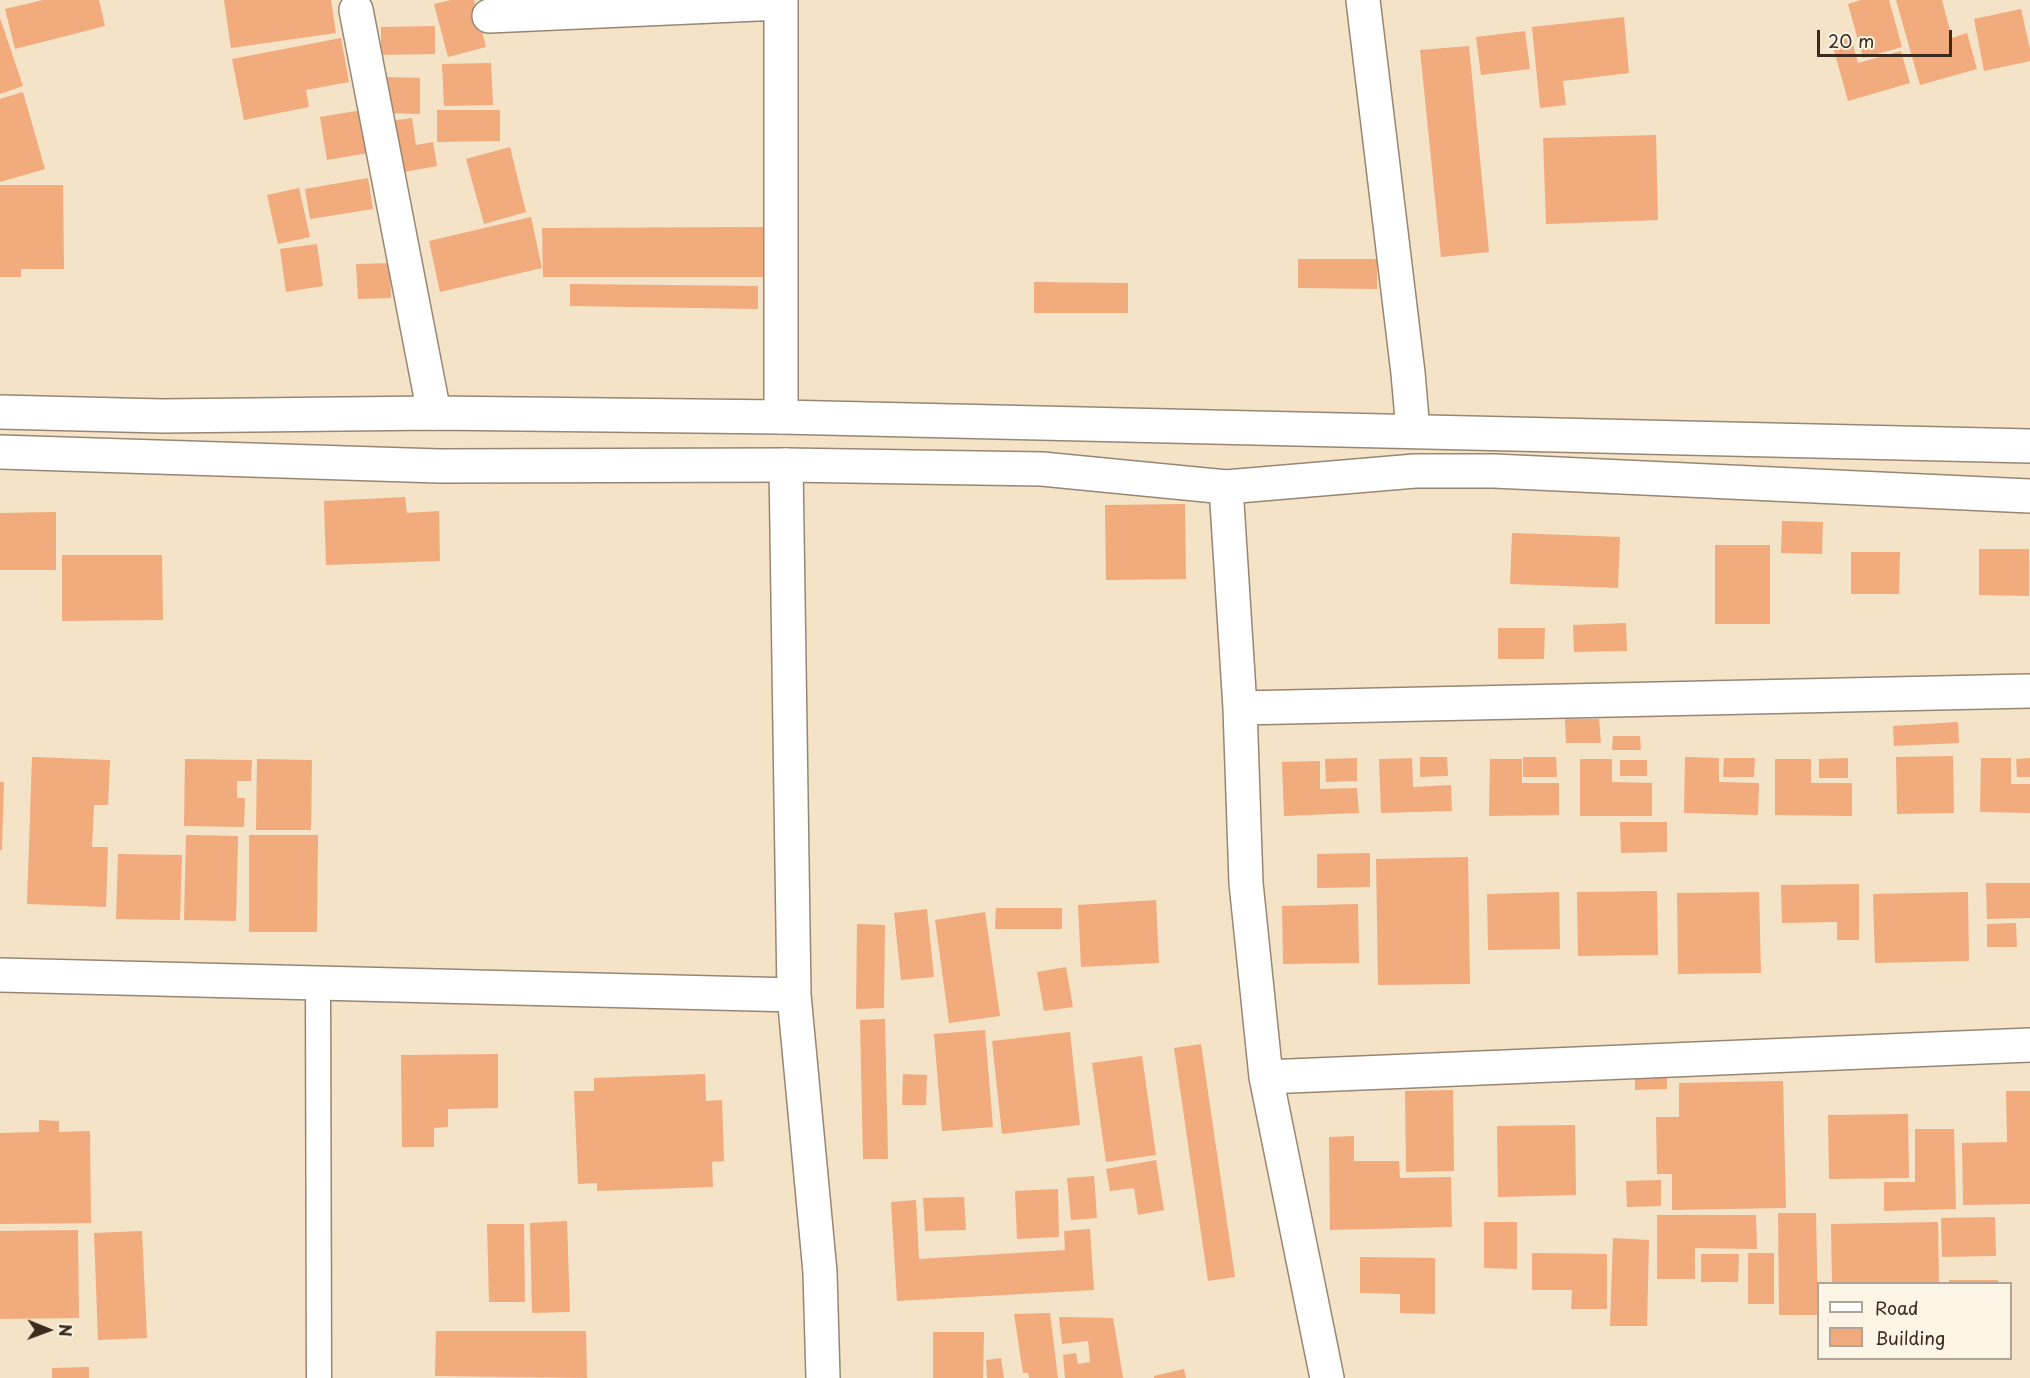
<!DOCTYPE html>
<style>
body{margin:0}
#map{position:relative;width:2030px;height:1378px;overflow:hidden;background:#f4e3c7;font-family:"Playpen Sans",sans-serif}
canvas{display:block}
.legend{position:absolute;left:1817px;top:1282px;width:195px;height:78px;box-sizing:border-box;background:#fcf5e5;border:2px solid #afa495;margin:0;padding:8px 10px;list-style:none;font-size:18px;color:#3b2a1e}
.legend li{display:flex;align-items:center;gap:12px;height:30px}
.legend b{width:30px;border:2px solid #afa495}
.north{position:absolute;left:18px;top:1300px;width:60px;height:60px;-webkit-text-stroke:4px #fcf5e5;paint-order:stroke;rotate:91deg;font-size:16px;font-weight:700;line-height:24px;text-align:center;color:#3b2a1e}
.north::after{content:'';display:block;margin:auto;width:21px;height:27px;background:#3b2a1e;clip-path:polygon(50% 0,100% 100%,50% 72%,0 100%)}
.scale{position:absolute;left:1817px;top:30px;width:135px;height:27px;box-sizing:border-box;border:3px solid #3b2a1e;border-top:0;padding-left:8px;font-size:18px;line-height:21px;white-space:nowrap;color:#3b2a1e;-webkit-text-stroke:4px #fcf5e5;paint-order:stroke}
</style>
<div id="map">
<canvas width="2030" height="1378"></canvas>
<ul class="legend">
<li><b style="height:8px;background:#fff"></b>Road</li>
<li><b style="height:16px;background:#f1ab7d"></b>Building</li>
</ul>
<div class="north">N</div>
<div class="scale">20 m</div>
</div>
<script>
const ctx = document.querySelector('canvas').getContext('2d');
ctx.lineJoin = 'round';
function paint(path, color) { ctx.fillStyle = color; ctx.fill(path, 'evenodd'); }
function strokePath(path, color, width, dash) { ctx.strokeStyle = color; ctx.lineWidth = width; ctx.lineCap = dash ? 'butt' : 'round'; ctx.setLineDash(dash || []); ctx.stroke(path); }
paint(new Path2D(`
 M 43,0 L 99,0 L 105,26 L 15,49 L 5,9 Z
 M 224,0 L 331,0 L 336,33 L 231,48 Z
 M 451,0 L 474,0 L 486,47 L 448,57 L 434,4 Z
 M 1861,0 L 1889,0 L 1902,47 L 1863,58 L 1848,4 Z
 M 1896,0 L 1942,0 L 1952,38 L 1967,33 L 1977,69 L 1920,85 Z
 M 2021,9 L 2030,49 L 2030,61 L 1984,71 L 1974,19 Z
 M 1624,17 L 1629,73 L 1563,81 L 1566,105 L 1540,108 L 1532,27 Z
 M 0,18 L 23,86 L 0,94 Z
 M 435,26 L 435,54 L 381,55 L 381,27 Z
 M 1525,31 L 1530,69 L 1481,75 L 1476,37 Z
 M 1851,37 L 1858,63 L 1901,51 L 1910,83 L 1848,101 L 1832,43 Z
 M 341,38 L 349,82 L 306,90 L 309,107 L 244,120 L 232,59 Z
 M 1469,46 L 1489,252 L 1441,257 L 1420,50 Z
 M 491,63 L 493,105 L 444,106 L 442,64 Z
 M 386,77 L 420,78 L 420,114 L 385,113 Z
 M 23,92 L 45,169 L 0,182 L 0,99 Z
 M 362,110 L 368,153 L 327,160 L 320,117 Z
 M 437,110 L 500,110 L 500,141 L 437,142 Z
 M 412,118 L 416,145 L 433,142 L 437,166 L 399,173 L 390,121 Z
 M 1656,135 L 1658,220 L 1546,224 L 1543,138 Z
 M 510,147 L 526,212 L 484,224 L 466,159 Z
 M 368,178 L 373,209 L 310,219 L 305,189 Z
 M 0,185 L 63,185 L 64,269 L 21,269 L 21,277 L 0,277 Z
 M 299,188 L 310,237 L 278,244 L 267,195 Z
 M 531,217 L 542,268 L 440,292 L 429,241 Z
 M 766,227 L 766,277 L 543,277 L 542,228 Z
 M 317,244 L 323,286 L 286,292 L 280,249 Z
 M 1298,259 L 1377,259 L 1377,289 L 1298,288 Z
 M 390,263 L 391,298 L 358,299 L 356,264 Z
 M 1034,282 L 1128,283 L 1128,313 L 1034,313 Z
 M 570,284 L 758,286 L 758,309 L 570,306 Z
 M 405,497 L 407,513 L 439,511 L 440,561 L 326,565 L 324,501 Z
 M 1185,504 L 1186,579 L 1106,580 L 1105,505 Z
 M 56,512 L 56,570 L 0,570 L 0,513 Z
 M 1782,521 L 1823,522 L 1822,554 L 1781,553 Z
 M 1512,533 L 1620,537 L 1618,588 L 1510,584 Z
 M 1715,545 L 1770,545 L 1770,624 L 1715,624 Z
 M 1979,549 L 2029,549 L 2029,596 L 1979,595 Z
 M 1851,552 L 1900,552 L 1899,594 L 1851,594 Z
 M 62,555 L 162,555 L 163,620 L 62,621 Z
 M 1626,623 L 1627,651 L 1574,652 L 1573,625 Z
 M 1498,628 L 1545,628 L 1544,659 L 1498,659 Z
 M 1565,719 L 1599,719 L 1601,743 L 1566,743 Z
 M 1958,722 L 1959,743 L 1894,746 L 1893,726 Z
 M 1613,736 L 1640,736 L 1641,750 L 1612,750 Z
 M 1953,756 L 1954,813 L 1897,814 L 1896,757 Z
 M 32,757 L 110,760 L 108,805 L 94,805 L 92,847 L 108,847 L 106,907 L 27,904 Z
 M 1420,757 L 1447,757 L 1448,776 L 1420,777 Z
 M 1523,757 L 1556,757 L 1557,777 L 1523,777 Z
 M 1685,757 L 1719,758 L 1719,782 L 1759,783 L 1758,815 L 1684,813 Z
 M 1357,758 L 1357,781 L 1326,782 L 1325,759 Z
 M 1412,758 L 1413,787 L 1451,785 L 1452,811 L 1381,813 L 1379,759 Z
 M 1724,758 L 1755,758 L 1754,777 L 1723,777 Z
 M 1848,758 L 1848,778 L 1819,778 L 1819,759 Z
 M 1981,758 L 2011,758 L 2011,784 L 2030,784 L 2030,813 L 1980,812 Z
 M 2030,758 L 2030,777 L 2017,777 L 2016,759 Z
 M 185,759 L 252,760 L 251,781 L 237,781 L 237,798 L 245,798 L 244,827 L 184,826 Z
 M 257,759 L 312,760 L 311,830 L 256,830 Z
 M 1490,759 L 1522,759 L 1522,783 L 1559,783 L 1559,815 L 1489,816 Z
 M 1580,759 L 1612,759 L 1612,782 L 1652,783 L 1652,816 L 1580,816 Z
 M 1775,759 L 1811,759 L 1811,783 L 1852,783 L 1852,816 L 1775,815 Z
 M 1620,760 L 1647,760 L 1647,776 L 1620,776 Z
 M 1320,761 L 1320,789 L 1357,788 L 1359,813 L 1284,816 L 1282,762 Z
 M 0,782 L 4,782 L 2,850 L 0,850 Z
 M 1620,822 L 1667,822 L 1667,852 L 1621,853 Z
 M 186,835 L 238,836 L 236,921 L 184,920 Z
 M 249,835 L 318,835 L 317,932 L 249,932 Z
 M 1370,853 L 1370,887 L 1317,888 L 1317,854 Z
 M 118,854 L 182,855 L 180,920 L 116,919 Z
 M 1468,857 L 1470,984 L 1378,985 L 1376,859 Z
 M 1986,883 L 2030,883 L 2030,918 L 1987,919 Z
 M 1859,884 L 1859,940 L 1837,940 L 1837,922 L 1782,923 L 1781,885 Z
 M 1657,891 L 1658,955 L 1578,956 L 1577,892 Z
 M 1559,892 L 1560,949 L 1488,950 L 1487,894 Z
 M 1759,892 L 1761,973 L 1678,974 L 1677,893 Z
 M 1968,892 L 1969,961 L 1875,963 L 1873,894 Z
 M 1156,900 L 1159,963 L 1081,967 L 1078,905 Z
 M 1358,904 L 1359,963 L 1283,964 L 1282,906 Z
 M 996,908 L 1062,908 L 1062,929 L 995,929 Z
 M 927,909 L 934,977 L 901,980 L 894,913 Z
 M 985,912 L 1000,1016 L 949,1023 L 935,920 Z
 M 2016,923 L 2017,947 L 1987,947 L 1987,924 Z
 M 857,924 L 885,925 L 884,1008 L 856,1009 Z
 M 1066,967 L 1073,1007 L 1044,1011 L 1037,972 Z
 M 885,1019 L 888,1159 L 863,1159 L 860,1020 Z
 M 985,1030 L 993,1127 L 942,1131 L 934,1034 Z
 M 1070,1032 L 1080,1125 L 1002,1134 L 992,1041 Z
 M 1201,1044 L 1235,1277 L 1208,1281 L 1174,1048 Z
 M 498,1054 L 498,1108 L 448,1109 L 448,1127 L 434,1128 L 434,1147 L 402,1147 L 401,1055 Z
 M 1142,1056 L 1156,1155 L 1106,1162 L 1092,1063 Z
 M 1635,1071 L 1667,1071 L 1667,1089 L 1635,1090 Z
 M 705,1074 L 706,1101 L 722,1100 L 724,1161 L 712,1162 L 713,1187 L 597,1191 L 597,1183 L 578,1184 L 574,1091 L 594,1091 L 594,1078 Z
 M 903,1074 L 927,1075 L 926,1105 L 902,1105 Z
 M 1783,1081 L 1786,1208 L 1672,1210 L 1672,1174 L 1657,1174 L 1656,1117 L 1679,1117 L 1679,1083 Z
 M 1453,1090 L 1454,1171 L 1406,1172 L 1405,1091 Z
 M 2006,1091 L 2030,1091 L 2030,1204 L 1963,1205 L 1962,1143 L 2007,1142 Z
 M 1908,1114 L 1909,1178 L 1829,1179 L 1828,1115 Z
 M 39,1120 L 59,1121 L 59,1132 L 90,1131 L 91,1223 L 0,1224 L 0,1133 L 39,1132 Z
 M 1575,1125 L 1576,1195 L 1498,1197 L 1497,1126 Z
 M 1915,1129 L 1954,1129 L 1956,1209 L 1884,1211 L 1884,1182 L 1915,1182 Z
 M 1354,1136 L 1354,1161 L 1399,1161 L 1400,1178 L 1451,1177 L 1452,1227 L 1330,1230 L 1329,1137 Z
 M 1156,1160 L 1164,1210 L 1138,1215 L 1134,1188 L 1110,1191 L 1106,1169 Z
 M 1094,1176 L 1097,1218 L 1071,1220 L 1067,1178 Z
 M 1661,1180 L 1661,1206 L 1627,1207 L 1626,1181 Z
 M 1058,1189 L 1059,1237 L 1017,1239 L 1015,1191 Z
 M 964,1197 L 966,1230 L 925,1231 L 923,1198 Z
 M 916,1200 L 919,1259 L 1065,1250 L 1064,1231 L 1090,1229 L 1094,1290 L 897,1301 L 891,1202 Z
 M 1778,1213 L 1816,1213 L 1818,1315 L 1779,1315 Z
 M 1657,1215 L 1756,1215 L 1757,1249 L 1695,1248 L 1695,1279 L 1657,1279 Z
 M 1995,1217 L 1996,1256 L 1942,1257 L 1941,1218 Z
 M 567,1221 L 570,1312 L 532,1313 L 530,1223 Z
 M 1484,1222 L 1517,1222 L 1517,1269 L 1484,1268 Z
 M 1938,1222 L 1939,1284 L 1832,1284 L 1831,1224 Z
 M 487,1224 L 524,1224 L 525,1302 L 489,1302 Z
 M 78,1230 L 79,1318 L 0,1319 L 0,1231 Z
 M 142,1231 L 147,1338 L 98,1340 L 94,1233 Z
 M 1613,1238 L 1649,1240 L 1647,1326 L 1610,1326 Z
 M 1532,1253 L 1607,1254 L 1607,1309 L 1571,1309 L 1572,1290 L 1532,1290 Z
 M 1748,1253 L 1774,1253 L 1774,1304 L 1748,1304 Z
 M 1701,1254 L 1739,1254 L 1738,1282 L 1701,1282 Z
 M 1360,1257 L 1435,1258 L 1435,1314 L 1400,1313 L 1400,1294 L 1360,1293 Z
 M 1949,1280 L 1998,1280 L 1998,1284 L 1949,1284 Z
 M 1050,1313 L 1058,1378 L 1029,1378 L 1028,1373 L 1023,1373 L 1014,1314 Z
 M 1059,1317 L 1113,1318 L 1123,1378 L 1065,1378 L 1063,1355 L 1076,1353 L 1078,1364 L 1090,1362 L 1088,1341 L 1062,1344 Z
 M 436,1331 L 586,1331 L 587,1378 L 435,1376 Z
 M 933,1332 L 984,1332 L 983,1378 L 933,1378 Z
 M 1001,1358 L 1004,1378 L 987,1378 L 986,1360 Z
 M 89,1367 L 89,1378 L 52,1378 L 52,1368 Z
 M 1184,1369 L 1186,1378 L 1154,1378 L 1154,1376 Z`), '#f1ab7d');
const service = new Path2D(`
 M 318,983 L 319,1378`);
const minor = new Path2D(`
 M 781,0 L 781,417
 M 1363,0 L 1408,373 L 1413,431
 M 356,10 L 434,413
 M 489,16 L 780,3
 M 786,465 L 794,995 L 820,1272 L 823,1378
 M 1226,487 L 1240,708 L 1246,883 L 1266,1077 L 1327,1378
 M 1240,708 L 2030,691
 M 0,975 L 794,995
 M 1266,1077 L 2030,1045`);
const primary = new Path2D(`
 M 0,412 L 162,416 L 434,413 L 781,417 L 2030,446
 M 0,452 L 439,466 L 786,465 L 1042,469 L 1226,487 L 1415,471 L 1494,471 L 2030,496`);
strokePath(service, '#988672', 27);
strokePath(minor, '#988672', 36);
strokePath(primary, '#988672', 36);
strokePath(service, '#fff', 24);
strokePath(minor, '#fff', 33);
strokePath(primary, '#fff', 33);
</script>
